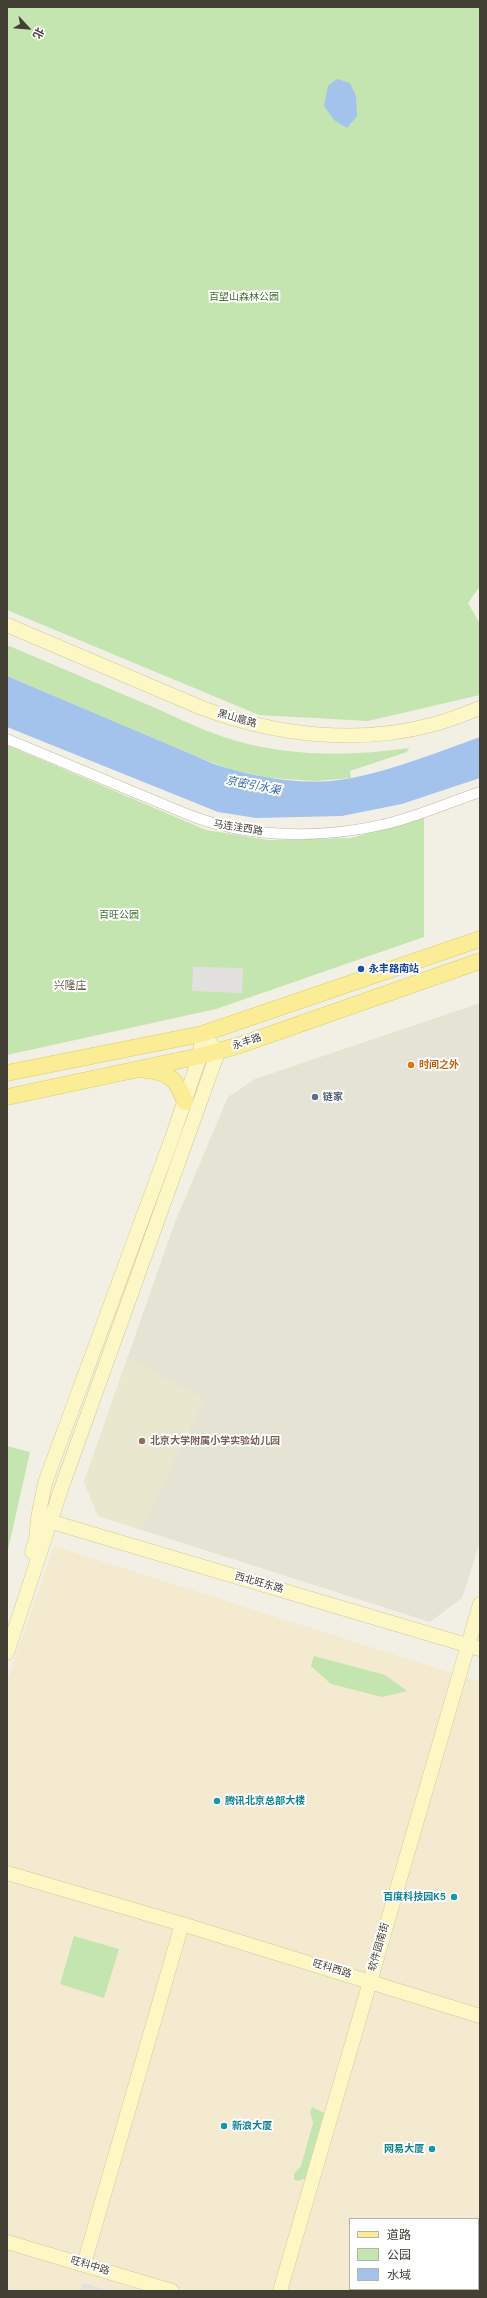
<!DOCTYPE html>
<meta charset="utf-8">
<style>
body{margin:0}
#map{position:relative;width:487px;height:2298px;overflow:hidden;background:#f2f0e5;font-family:"DM Sans","Noto Sans SC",sans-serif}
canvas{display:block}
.frame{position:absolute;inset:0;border:8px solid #444035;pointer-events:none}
.legend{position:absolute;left:349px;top:2218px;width:130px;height:72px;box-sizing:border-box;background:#fff;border:1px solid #b4b3ae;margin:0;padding:5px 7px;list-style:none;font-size:12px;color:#444035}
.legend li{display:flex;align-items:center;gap:8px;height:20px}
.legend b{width:20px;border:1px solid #b4b3ae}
.north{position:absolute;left:8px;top:8px;width:40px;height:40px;-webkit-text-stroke:3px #fff;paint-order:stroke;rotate:116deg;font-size:11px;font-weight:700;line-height:16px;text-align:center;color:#444035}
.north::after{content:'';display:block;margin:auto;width:14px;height:18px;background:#444035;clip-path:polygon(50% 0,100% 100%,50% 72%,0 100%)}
</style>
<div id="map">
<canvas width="487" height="2298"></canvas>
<div class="frame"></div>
<ul class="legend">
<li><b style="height:5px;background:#faed95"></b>道路</li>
<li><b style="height:11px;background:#c4e5af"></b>公园</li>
<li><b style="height:11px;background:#a3c3ed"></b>水域</li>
</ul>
<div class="north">北</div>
</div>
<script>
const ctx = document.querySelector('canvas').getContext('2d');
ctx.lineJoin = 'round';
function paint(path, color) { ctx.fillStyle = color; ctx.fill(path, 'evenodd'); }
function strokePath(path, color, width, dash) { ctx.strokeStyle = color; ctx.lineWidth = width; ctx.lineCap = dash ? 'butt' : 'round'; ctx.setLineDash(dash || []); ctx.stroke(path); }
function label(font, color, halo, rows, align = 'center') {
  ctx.font = font + ' "DM Sans","Noto Sans SC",sans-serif'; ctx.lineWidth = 4; ctx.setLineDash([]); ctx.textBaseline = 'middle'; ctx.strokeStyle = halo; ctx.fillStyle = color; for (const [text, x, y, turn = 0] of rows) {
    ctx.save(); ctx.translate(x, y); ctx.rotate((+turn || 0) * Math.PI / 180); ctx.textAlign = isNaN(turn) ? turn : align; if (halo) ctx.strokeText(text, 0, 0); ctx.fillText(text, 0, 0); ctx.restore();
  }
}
paint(new Path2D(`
 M 480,1003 L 480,1542 L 462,1598 L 430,1622 L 98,1516 L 84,1482 L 175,1222 L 228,1097 L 255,1079 Z`), '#e5e3d3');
paint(new Path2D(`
 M 54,1546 L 480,1682 L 480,2291 L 7,2291 L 7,1681 ZM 350,2219 L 478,2219 L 478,2289 L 350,2289 Z`), '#f3ead0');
paint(new Path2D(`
 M 128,1357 L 204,1399 L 142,1530 L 98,1516 L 84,1482 Z`), '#eae7cf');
paint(new Path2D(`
 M 7,7 L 480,7 L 480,586 L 468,603 L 480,624 L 480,695 L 368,721 L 259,715 L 7,610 Z
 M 7,645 C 56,666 104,686 153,707 C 180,719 208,733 237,741 C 293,757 353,756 409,748 L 407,752 L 350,771 L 351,778 L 316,781 L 270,778 L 232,770 L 189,754 L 7,676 Z
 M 7,745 L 206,830 L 269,840 L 351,838 L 424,817 L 424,937 L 216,1009 L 7,1055 Z
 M 7,1446 L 30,1452 L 7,1554 Z
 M 314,1656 L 385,1675 L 407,1691 L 382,1697 L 331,1684 L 311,1666 Z
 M 74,1936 L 119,1949 L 104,1998 L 60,1984 Z
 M 312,2107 L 324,2113 L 305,2179 L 297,2181 L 294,2179 L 294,2174 L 301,2166 L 313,2123 L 310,2112 Z`), '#c4e5af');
paint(new Path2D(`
 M 193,967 L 243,968 L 242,993 L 192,991 Z
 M 83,2283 L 110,2291 L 80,2291 Z`), '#e3e1dd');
paint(new Path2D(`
 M 337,79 L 350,83 L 356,96 L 357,116 L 347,128 L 334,120 L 324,106 L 328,86 Z
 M 7,676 L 214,764 C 256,778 308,787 352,778 C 396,769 438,752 480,737 L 480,778 L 402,804 L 342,816 L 256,818 L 218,812 L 7,727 Z`), '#a3c3ed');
const street = new Path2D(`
 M 7,739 L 189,815 C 251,839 325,839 390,823 C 421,815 450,802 480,792`);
const secondary = new Path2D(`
 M 7,625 L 202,708 C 274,735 356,745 431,725 C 448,721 464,714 480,708
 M 42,1519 L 480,1649
 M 32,1552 L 36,1540 L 38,1518 L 45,1483 L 172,1138 L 200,1056 L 201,1046
 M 7,1653 L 61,1489 L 218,1052 L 202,1034
 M 7,1873 L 182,1924 L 480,2016
 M 7,2242 L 172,2291
 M 84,2264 L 182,1924
 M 280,2291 L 480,1604`);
const primary = new Path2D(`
 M 145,1070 C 170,1072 177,1080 185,1102
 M 7,1073 L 202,1034 L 480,939
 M 7,1097 L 200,1056 L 240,1045 L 480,961`);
strokePath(street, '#bdb9a8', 11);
strokePath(secondary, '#d0ca96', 15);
strokePath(primary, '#dfcd66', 17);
strokePath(street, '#fff', 10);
strokePath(secondary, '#fcf7c4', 14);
strokePath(primary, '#faed95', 16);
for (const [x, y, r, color] of [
 [361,969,4,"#1a4fb4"],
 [411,1065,4,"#e8710a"],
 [315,1097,4,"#5c6f8a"],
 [142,1441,4,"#8d6e63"],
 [217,1801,4,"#0f9aa8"],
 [454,1897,4,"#0f9aa8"],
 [224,2126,4,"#0f9aa8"],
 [432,2149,4,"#0f9aa8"]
]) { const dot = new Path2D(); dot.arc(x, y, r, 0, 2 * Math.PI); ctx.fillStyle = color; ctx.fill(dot); strokePath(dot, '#fff', 1.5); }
label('10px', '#3b732b', '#fff', [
 ["百望山森林公园",244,297],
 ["百旺公园",119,915]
]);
label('10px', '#444035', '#fff', [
 ["黑山扈路",237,719,16],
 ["马连洼西路",238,828,9],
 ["永丰路",247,1042,-18],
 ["西北旺东路",259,1583,16],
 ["软件园南街",379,1947,-74],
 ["旺科西路",332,1969,17],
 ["旺科中路",90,2266,17]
]);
label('bold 10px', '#164399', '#fff', [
 ["永丰路南站",369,969]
], 'left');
label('bold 10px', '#c56008', '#fff', [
 ["时间之外",419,1065]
], 'left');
label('bold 10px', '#4e5e75', '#fff', [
 ["链家",323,1097]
], 'left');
label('bold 10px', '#785e54', '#fff', [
 ["北京大学附属小学实验幼儿园",150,1441]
], 'left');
label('bold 10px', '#0d838f', '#fff', [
 ["腾讯北京总部大楼",225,1801],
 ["百度科技园K5",446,1897,"right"],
 ["新浪大厦",232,2126],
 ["网易大厦",424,2149,"right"]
], 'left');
label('italic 11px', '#3365ab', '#fff', [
 ["京密引水渠",253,786,11]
]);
label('11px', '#66604c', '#fff', [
 ["兴隆庄",70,986]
]);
</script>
